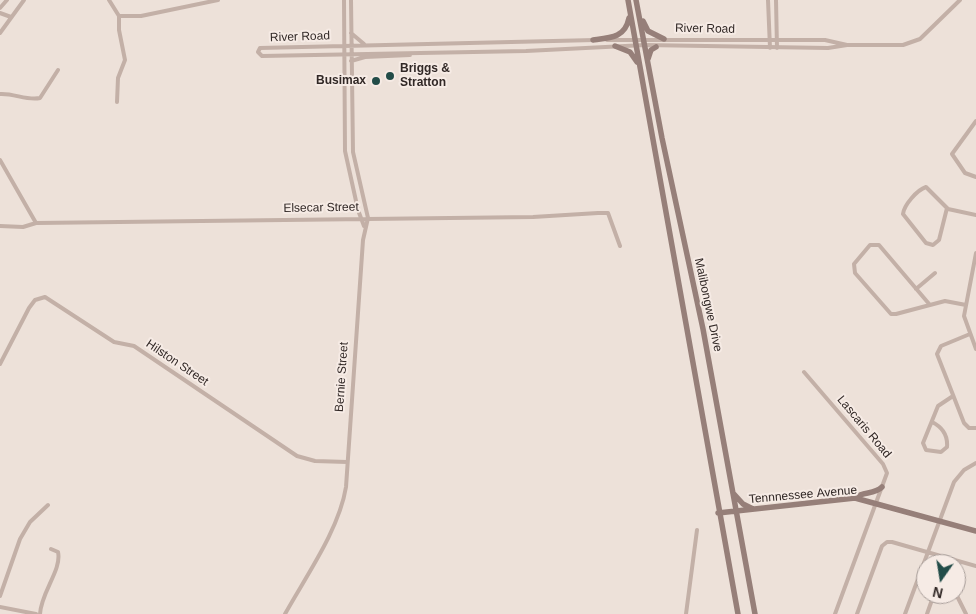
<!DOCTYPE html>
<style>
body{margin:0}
#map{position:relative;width:976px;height:614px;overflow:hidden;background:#ede1d9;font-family:Arial,sans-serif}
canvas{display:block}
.north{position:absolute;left:916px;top:554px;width:50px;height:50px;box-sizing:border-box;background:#f6ebe5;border:1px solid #a79d99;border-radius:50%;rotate:193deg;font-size:14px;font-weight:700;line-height:20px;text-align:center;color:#312826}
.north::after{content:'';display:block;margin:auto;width:18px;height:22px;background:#224c48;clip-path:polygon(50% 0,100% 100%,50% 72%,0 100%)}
</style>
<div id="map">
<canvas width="976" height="614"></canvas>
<div class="north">N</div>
</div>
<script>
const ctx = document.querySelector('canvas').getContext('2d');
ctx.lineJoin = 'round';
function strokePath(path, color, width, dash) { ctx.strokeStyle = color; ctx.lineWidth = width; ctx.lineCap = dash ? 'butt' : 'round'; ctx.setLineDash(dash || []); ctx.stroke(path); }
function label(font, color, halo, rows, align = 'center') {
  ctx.font = font + ' Arial,sans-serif'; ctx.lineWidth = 4; ctx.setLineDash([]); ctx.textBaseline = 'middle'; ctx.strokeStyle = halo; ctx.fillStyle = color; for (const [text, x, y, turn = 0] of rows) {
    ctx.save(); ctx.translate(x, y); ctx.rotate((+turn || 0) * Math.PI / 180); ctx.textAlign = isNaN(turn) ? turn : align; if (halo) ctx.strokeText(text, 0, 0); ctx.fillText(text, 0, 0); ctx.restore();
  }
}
strokePath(new Path2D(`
 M 109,0 L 119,16 L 141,16 L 218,0
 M 344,0 L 345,151 L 358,210 L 364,226
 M 768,0 L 770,48
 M 776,0 L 777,48
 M 0,8 L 7,0
 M 0,13 L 11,17
 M 0,33 L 24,0
 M 351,33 L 364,44
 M 595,40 L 260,48 L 258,52 L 262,56 L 526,51 L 645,45 L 828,48 L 847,45 L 903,45 L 920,39 L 960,0
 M 607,40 L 825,40 L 847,45
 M 351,61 L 365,57 L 410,55
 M 0,94 C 14,93 27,101 40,98 L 58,70
 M 117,102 L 118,78 L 125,60 L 119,30 L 119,16
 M 976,121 L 952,154 L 965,173 L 976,177
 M 0,160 L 36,223
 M 947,208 L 939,240 L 933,245 L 926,243 L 903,214 C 904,205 917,190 926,187 L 948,209 L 976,215
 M 0,226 L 23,227 L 36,223 L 533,217 L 598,213 L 608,213 L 620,246
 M 976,253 L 964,316 L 976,349
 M 916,289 L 935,273
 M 930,305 L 879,245 L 870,245 L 854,264 L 855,273 L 891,314 L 896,314 L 945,301 L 966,305
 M 970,334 L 941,346 L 937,354 L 964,423 L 969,428 L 976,428
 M 0,364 L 29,308 L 35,300 L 45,297 L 114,342 L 134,346 L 297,456 L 315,461 L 347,462
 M 804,372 L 883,464 L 887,473 L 835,614
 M 932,422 C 942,427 948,435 947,447 L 941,452 L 926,450 L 923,443 L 938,406 L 953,396
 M 956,594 L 966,614
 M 0,596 L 20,539 L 30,522 L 48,505
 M 0,607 L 36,614
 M 40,614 C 41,592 62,570 58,552 L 51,549
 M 285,614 C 306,576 339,530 346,487 L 363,240 L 368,218 L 353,152 L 351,0
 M 686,614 L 697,530
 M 857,614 L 882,546 L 887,542 L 892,542 L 976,566
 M 905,614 L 954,482 L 964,470 L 976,463
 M 927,614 L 934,594`), '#c3b0a7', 4);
strokePath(new Path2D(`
 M 628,0 L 738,614
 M 636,0 L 662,138 L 703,329 L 755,614
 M 643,21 L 648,31 L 664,39
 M 593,40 C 610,38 625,38 629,18
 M 615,46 L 630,52 L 637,62
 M 648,59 L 651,50 L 656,47
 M 733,493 L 743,504 L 753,509
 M 855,498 C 863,491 874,495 882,487
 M 718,513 L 855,498 L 976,531`), '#967f79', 5.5);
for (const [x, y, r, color] of [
 [390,76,5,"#224c48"],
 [376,81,5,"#224c48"]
]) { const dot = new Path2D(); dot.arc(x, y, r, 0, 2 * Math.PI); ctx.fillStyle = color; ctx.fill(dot); strokePath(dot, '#f6ebe5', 2); }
label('12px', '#312826', '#f6ebe5', [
 ["River Road",705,29,1],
 ["River Road",300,37,-2],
 ["Elsecar Street",321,208,-1],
 ["Malibongwe Drive",708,305,78],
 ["Hilston Street",177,363,34],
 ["Bernie Street",342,377,-86],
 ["Lascaris Road",864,427,50],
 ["Tennnessee Avenue",803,495,-5]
]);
label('bold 12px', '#312826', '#f6ebe5', [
 ["Briggs &",400,69],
 ["Stratton",400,83],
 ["Busimax",366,81,"right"]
], 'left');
</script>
